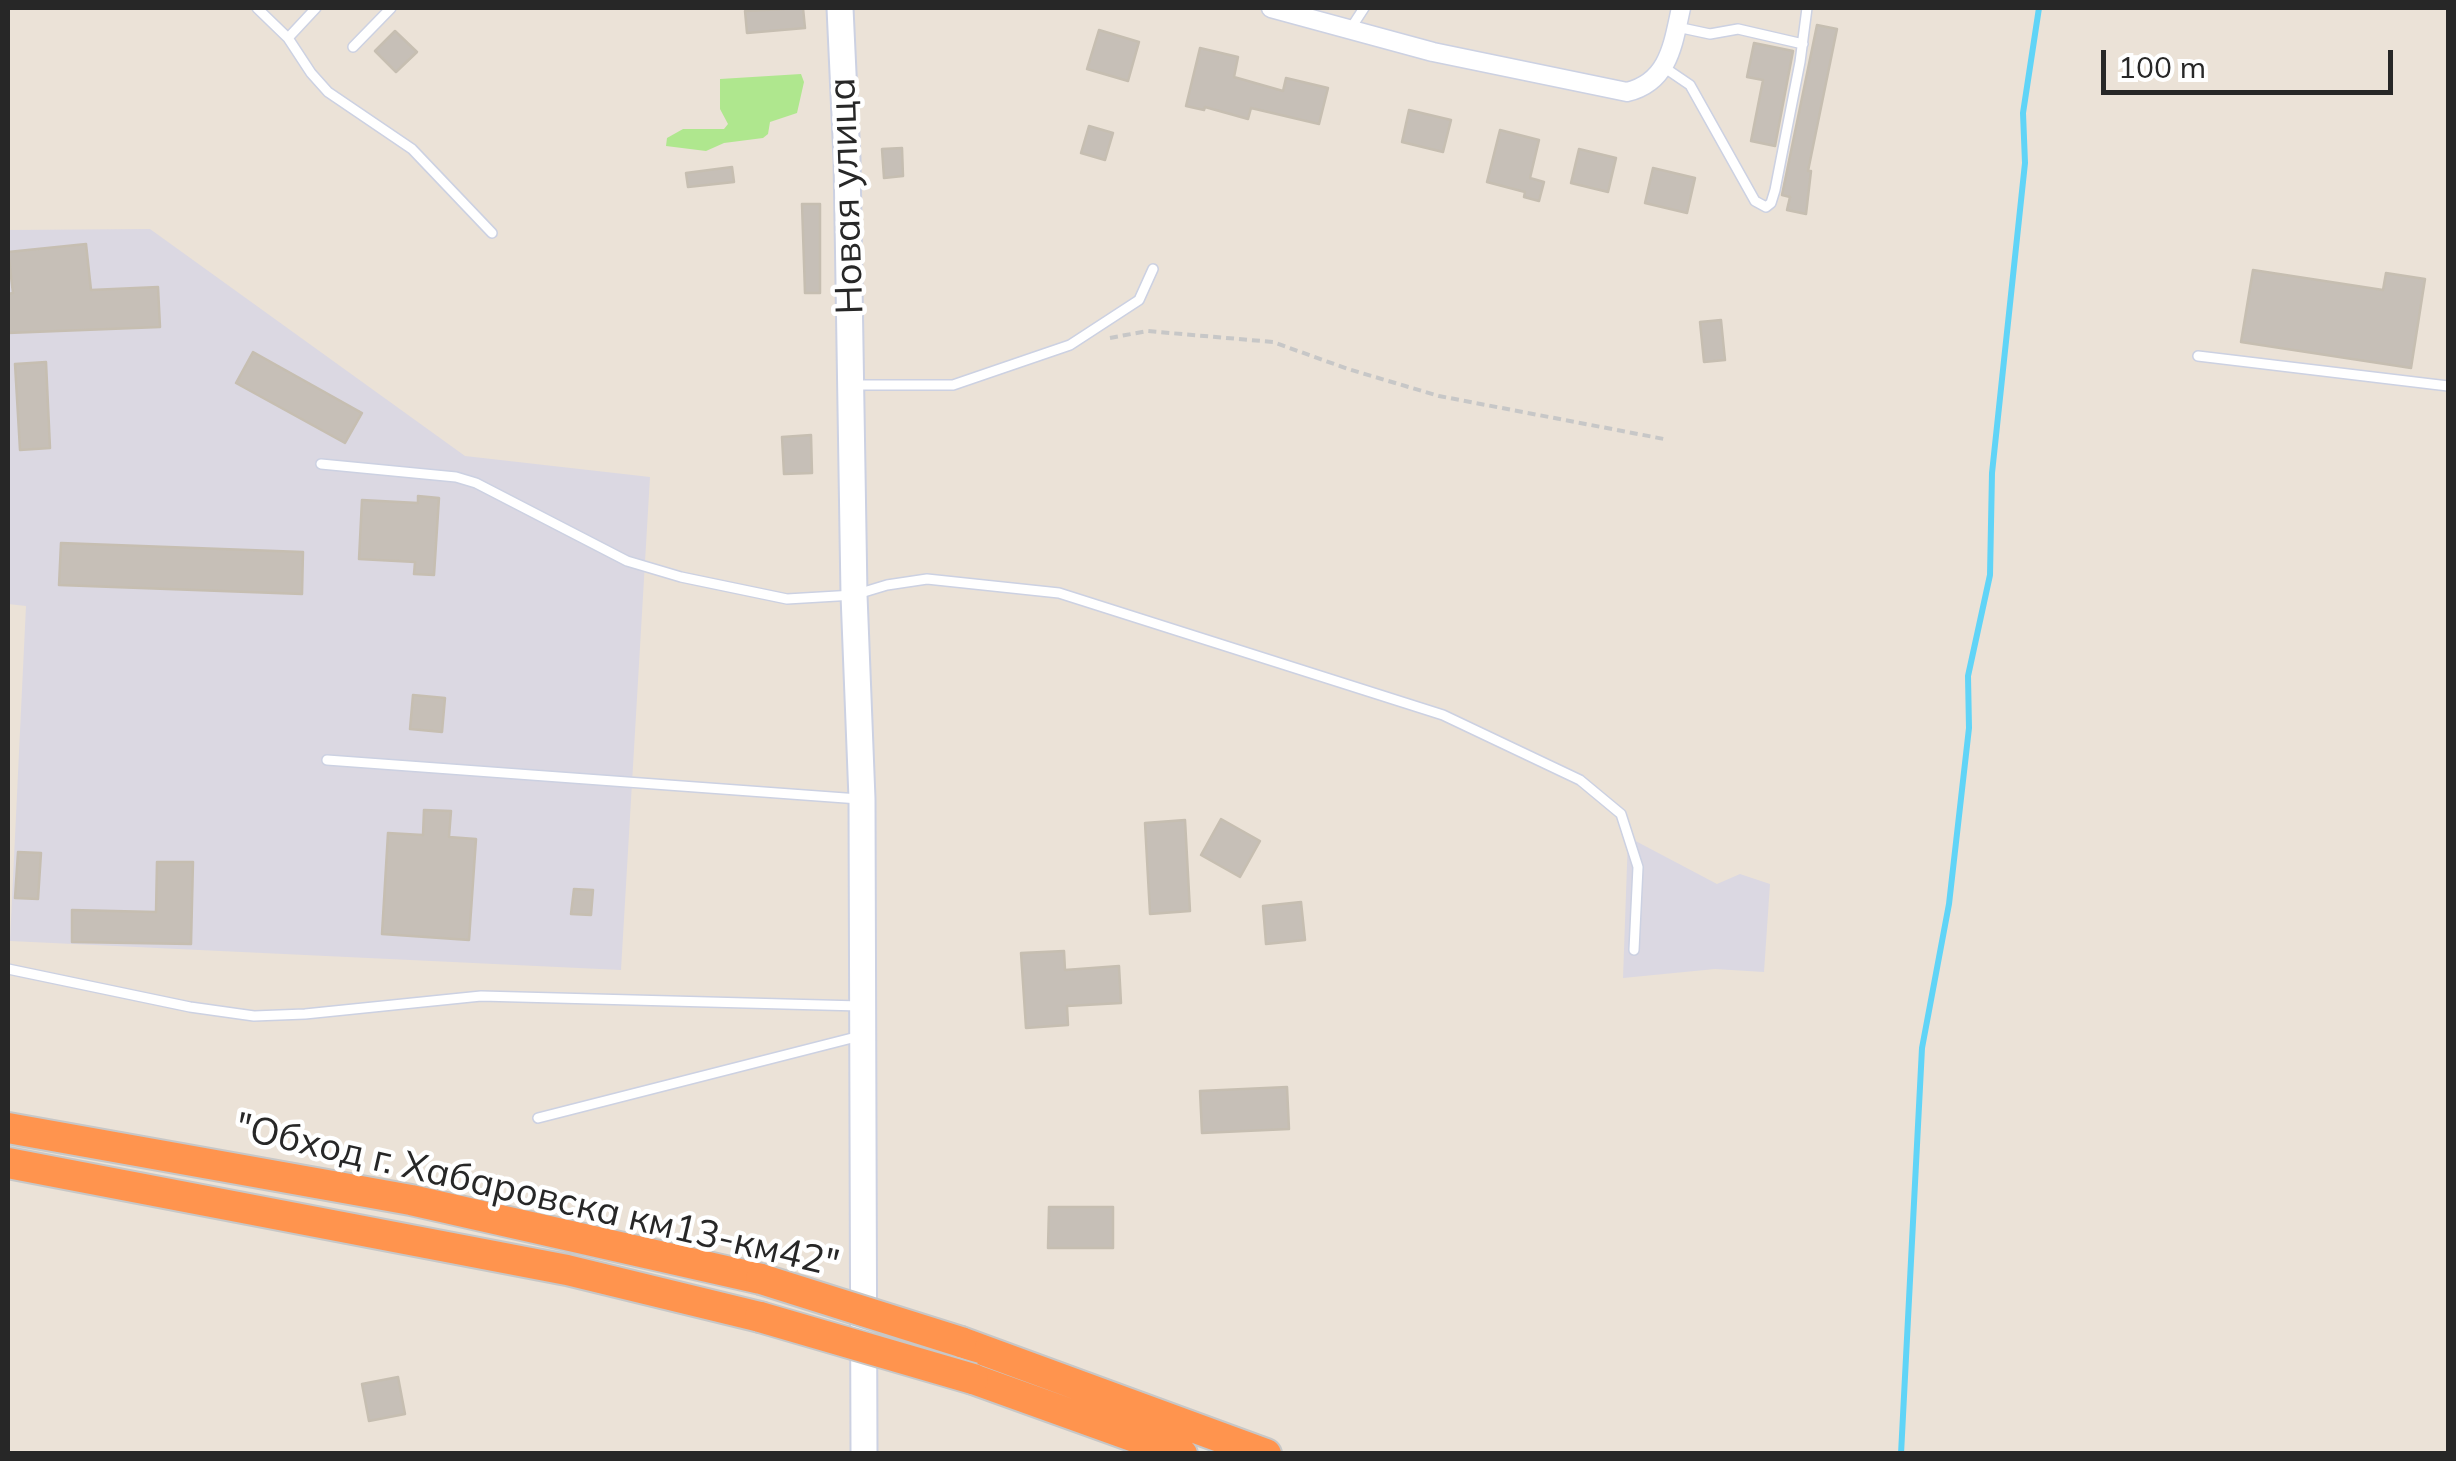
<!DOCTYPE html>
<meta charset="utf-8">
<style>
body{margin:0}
#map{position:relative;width:2456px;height:1461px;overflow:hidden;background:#ebe2d7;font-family:Mulish,sans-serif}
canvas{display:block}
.frame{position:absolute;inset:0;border:10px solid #272727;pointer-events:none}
.scale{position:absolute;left:2101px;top:50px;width:292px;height:45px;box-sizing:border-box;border:5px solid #272727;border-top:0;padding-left:12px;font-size:30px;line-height:35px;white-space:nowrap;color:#272727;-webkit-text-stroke:8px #fff;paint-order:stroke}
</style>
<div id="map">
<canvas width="2456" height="1461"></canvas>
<div class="frame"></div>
<div class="scale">100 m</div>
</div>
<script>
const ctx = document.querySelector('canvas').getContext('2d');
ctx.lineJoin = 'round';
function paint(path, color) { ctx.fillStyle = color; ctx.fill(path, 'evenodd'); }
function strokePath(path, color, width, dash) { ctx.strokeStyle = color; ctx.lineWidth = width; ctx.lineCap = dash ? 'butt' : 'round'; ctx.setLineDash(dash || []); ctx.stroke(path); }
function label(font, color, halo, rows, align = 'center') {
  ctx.font = font + ' Mulish,sans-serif'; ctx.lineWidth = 9; ctx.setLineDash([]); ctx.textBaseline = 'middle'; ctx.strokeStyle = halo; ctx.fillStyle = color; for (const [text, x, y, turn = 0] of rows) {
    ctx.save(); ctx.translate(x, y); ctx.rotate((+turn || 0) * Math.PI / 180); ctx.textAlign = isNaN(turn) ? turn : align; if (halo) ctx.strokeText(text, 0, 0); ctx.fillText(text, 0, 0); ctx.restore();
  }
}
paint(new Path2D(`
 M 150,229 L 465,456 L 650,477 L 621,970 L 10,941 L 26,606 L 8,604 L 8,230 Z
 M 1628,837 L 1717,884 L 1740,874 L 1770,884 L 1764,972 L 1715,969 L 1623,978 Z`), '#dbd8e2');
paint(new Path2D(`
 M 801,74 L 804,82 L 797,113 L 770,122 L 768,134 L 763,138 L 724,143 L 706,151 L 666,146 L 667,138 L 683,129 L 724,129 L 728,124 L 720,109 L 720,79 Z`), '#afe78e');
strokePath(new Path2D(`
 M 1901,1454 L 1922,1048 L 1949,904 L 1969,728 L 1968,676 L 1990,575 L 1992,473 L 2025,163 L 2023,113 L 2039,8`), '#60d4f7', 6);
const building = new Path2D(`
 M 803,8 L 805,28 L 747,33 L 745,11 Z
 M 1817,25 L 1837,29 L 1808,171 L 1811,171 L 1806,214 L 1787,210 L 1790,197 L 1782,195 Z
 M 1099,30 L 1139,42 L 1128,81 L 1087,69 Z
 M 395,31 L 417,52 L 396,72 L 375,51 Z
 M 1754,43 L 1793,51 L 1775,146 L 1751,141 L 1763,80 L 1747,77 Z
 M 1200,48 L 1238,57 L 1234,77 L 1283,91 L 1286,78 L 1328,88 L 1319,124 L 1251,108 L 1248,119 L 1205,107 L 1204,110 L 1186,106 Z
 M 1409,110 L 1451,120 L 1443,152 L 1402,142 Z
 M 1089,126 L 1113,133 L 1105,160 L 1081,153 Z
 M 1500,130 L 1539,140 L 1530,178 L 1544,182 L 1539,201 L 1524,197 L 1525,192 L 1487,182 Z
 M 902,148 L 903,176 L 884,178 L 882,149 Z
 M 1579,149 L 1616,158 L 1608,192 L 1571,183 Z
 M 732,167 L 734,182 L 688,187 L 686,173 Z
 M 1653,168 L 1695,178 L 1687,213 L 1645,203 Z
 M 802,204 L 820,204 L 820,293 L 805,293 Z
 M 86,244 L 91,290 L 158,287 L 160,327 L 8,333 L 8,294 L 13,293 L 8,252 Z
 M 2253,270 L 2383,290 L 2386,273 L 2425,279 L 2411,368 L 2241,342 Z
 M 1721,320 L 1725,360 L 1704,362 L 1700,322 Z
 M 253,352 L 362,413 L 345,443 L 236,383 Z
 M 46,362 L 50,448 L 20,450 L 15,364 Z
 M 811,435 L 812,473 L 784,474 L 782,437 Z
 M 418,496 L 439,498 L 434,575 L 414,574 L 415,562 L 359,559 L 362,500 L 418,503 Z
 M 61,543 L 303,552 L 302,594 L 59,585 Z
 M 413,695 L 445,698 L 442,732 L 410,729 Z
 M 424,810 L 451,811 L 449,837 L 476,839 L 469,940 L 382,934 L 388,833 L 423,835 Z
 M 1221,819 L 1260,841 L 1240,877 L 1201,855 Z
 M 1185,820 L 1190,911 L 1150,914 L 1145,823 Z
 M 18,852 L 41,853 L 38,899 L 15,898 Z
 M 157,862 L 193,862 L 191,944 L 72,942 L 72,910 L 156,912 Z
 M 574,889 L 593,890 L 591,915 L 571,914 Z
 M 1301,902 L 1305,940 L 1266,944 L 1263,906 Z
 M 1064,951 L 1065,970 L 1119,966 L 1121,1003 L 1067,1006 L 1068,1025 L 1026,1028 L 1021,953 Z
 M 1287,1087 L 1289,1129 L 1202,1133 L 1200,1091 Z
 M 1049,1207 L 1113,1207 L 1113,1248 L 1048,1248 Z
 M 398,1377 L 405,1414 L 369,1421 L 362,1384 Z`);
paint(building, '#c6bfb7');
strokePath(building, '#c6beb1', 2.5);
const lane = new Path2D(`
 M 257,8 L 288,38
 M 316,8 L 288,38 L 311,73 L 328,92 L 412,149 L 492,233
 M 1677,27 L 1710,34 L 1738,29 L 1803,44
 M 1351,28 L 1364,8
 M 353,47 L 391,8
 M 1665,68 L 1690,85 L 1755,201 L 1766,207 L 1771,203 L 1775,190 L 1800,62 L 1807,8
 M 2198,356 L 2448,386
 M 856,385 L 953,385 L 1070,345 L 1139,300 L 1153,269
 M 321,464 L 456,477 L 476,483 L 627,561 L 681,577 L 787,599 L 854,595 L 887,585 L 927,579 L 1059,593 L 1443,715 L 1580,780 L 1621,814 L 1638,867 L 1634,950
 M 327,760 L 859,799
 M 8,969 L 190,1007 L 254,1016 L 305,1014 L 481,996 L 860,1006
 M 538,1118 L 860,1036`);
const street = new Path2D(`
 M 1271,8 L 1433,52 L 1627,92 C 1669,82 1673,44 1681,8`);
const secondary = new Path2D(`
 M 840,8 L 847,159 L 854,595 L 862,799 L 864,1454`);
const highway = new Path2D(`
 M 8,1128 L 411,1200 L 761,1279
 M 8,1163 L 567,1270 L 760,1317
 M 961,1342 L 1266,1454
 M 973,1379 L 1182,1454`);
strokePath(lane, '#ccd1e2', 12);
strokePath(street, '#ccd1e2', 21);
strokePath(secondary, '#ccd1e2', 29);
strokePath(highway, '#c7c7c7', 34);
strokePath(new Path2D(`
 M 1110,338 L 1147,331 L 1273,342 L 1348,369 L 1439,396 L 1664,439`), '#c7c7c7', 4, [8, 5]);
strokePath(lane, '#fff', 9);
strokePath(street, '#fff', 18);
strokePath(secondary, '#fff', 25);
strokePath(highway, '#ff944e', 30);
const highwayBridge = new Path2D(`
 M 761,1279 L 961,1342
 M 760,1317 L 973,1379`);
strokePath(highwayBridge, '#c7c7c7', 34, []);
strokePath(highwayBridge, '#ff944e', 30);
label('38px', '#272727', '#fff', [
 ["Новая улица",847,196,-92],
 ["\"Обход г. Хабаровска км13-км42\"",537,1196,13]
]);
</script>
